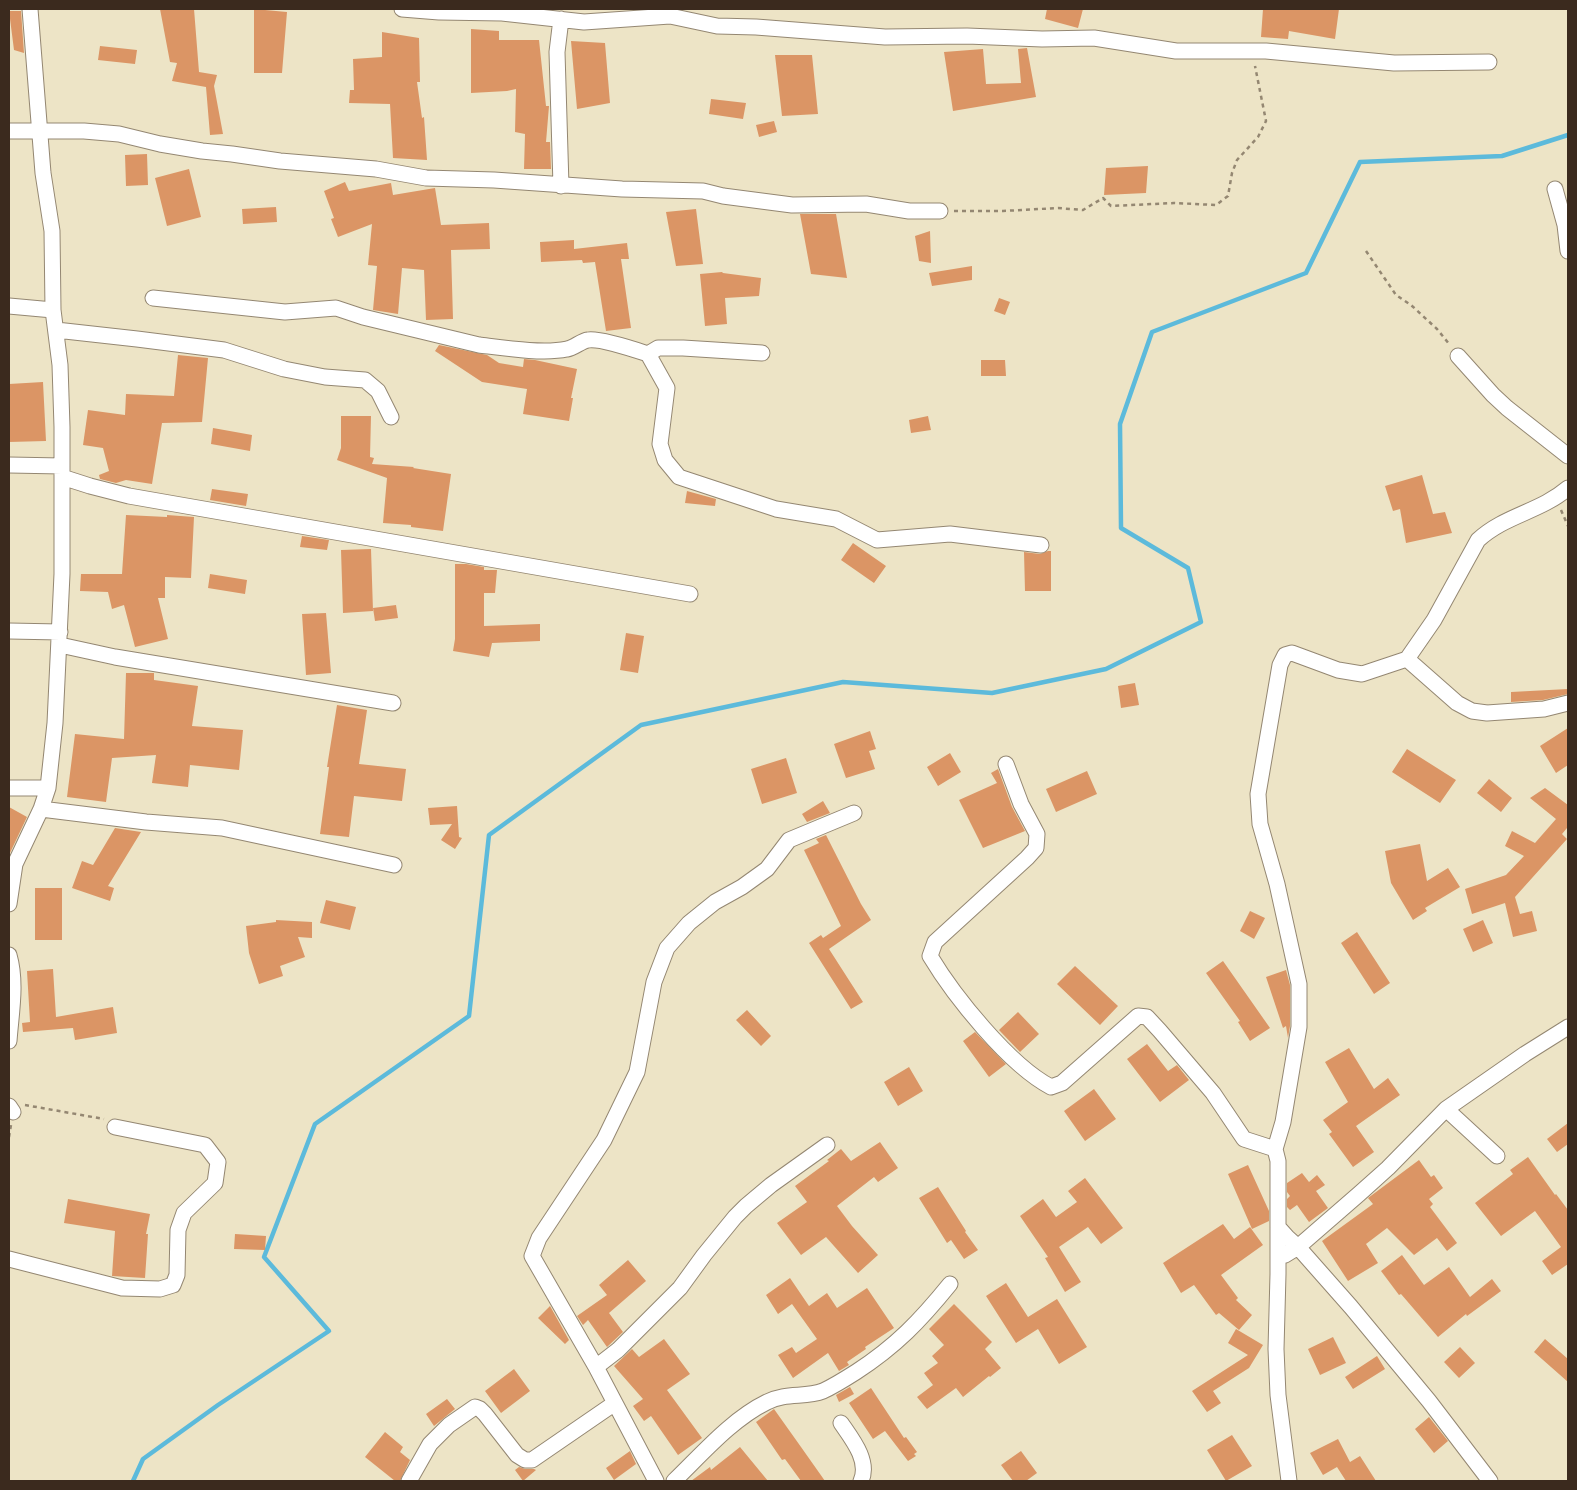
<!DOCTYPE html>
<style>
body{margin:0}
#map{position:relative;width:1577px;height:1490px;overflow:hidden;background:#ede4c6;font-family:Vollkorn,serif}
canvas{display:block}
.frame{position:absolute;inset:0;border:10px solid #3b2a1e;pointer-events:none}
</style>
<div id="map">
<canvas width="1577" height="1490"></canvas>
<div class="frame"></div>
</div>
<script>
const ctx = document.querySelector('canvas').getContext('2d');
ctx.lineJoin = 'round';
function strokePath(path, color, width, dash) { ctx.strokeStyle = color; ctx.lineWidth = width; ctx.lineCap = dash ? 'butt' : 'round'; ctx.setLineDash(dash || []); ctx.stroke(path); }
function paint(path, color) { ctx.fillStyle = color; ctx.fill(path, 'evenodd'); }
strokePath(new Path2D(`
 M 133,1481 L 143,1459 L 218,1405 L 329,1331 L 264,1257 L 315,1124 L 469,1016 L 489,835 L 641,725 L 843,682 L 992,693 L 1106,669 L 1201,622 L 1188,568 L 1121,528 L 1120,424 L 1152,332 L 1306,273 L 1360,162 L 1502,156 L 1568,135`), '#5cbadb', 4.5);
paint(new Path2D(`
 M 160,9 L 194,9 L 199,72 L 217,75 L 214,86 L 223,134 L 210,135 L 206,87 L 172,81 L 177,63 L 170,62 Z
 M 254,9 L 287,12 L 282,73 L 254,73 Z
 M 1047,9 L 1083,9 L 1078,28 L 1045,19 Z
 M 1263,9 L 1339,9 L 1335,39 L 1289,31 L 1288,39 L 1261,37 Z
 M 9,11 L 21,11 L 24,53 L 14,50 Z
 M 471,29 L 499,31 L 499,40 L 539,40 L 546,106 L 549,106 L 546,142 L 550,142 L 551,169 L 524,169 L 525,134 L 515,132 L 516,89 L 507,91 L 471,93 Z
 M 382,32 L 419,38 L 420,82 L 417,82 L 422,118 L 424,117 L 427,160 L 393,158 L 390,104 L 349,103 L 350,90 L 354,90 L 353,59 L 382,57 Z
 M 571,41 L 605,43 L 610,103 L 577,109 Z
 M 100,46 L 137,50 L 135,64 L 98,60 Z
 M 1027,48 L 1036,97 L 953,111 L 944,52 L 983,49 L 986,84 L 1021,83 L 1018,49 Z
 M 775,55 L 812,55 L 818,114 L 782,116 Z
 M 711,99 L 746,103 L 743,119 L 709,114 Z
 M 774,121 L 777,132 L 759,137 L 756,125 Z
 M 147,154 L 148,185 L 126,186 L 125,155 Z
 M 1148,166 L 1146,193 L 1104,195 L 1106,168 Z
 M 189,169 L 201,217 L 167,226 L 155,178 Z
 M 345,182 L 349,191 L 391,183 L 393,195 L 435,188 L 441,225 L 489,223 L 490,249 L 451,250 L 453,319 L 426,320 L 424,270 L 402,268 L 398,314 L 373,310 L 377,266 L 368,265 L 372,224 L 338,237 L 331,219 L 334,218 L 324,191 Z
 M 276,207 L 277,222 L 243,224 L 242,209 Z
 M 696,209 L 703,264 L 676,266 L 666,212 Z
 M 800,214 L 836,214 L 847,278 L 811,274 Z
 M 930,231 L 931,263 L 919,261 L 915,236 Z
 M 574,240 L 574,249 L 627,243 L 629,259 L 621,259 L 631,328 L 606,331 L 595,262 L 583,263 L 582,260 L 541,262 L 540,242 Z
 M 972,266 L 972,280 L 932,286 L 929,273 Z
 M 722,272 L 723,273 L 761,278 L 759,296 L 725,298 L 727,324 L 705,326 L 700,274 Z
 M 999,298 L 1010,302 L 1005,315 L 994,311 Z
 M 439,345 L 487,355 L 499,363 L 523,367 L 524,359 L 535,360 L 577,369 L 571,398 L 573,398 L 569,421 L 523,414 L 527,389 L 482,382 L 435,351 Z
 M 178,355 L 208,358 L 202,422 L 162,423 L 152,484 L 126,480 L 116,483 L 100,479 L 99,475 L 109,471 L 103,448 L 83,445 L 88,410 L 125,415 L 126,394 L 174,396 Z
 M 981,360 L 1005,360 L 1006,376 L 981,376 Z
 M 43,382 L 46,441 L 9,442 L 9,384 Z
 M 341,416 L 371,416 L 370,457 L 374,458 L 372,464 L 414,467 L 413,468 L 451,474 L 443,531 L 411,527 L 411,525 L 383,523 L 387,478 L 337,460 L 341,448 Z
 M 928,416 L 931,430 L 911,433 L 909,420 Z
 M 213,428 L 252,435 L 250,451 L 211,444 Z
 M 1422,475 L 1433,514 L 1445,512 L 1452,533 L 1406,543 L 1400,509 L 1393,511 L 1385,486 Z
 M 212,489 L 248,494 L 246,506 L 210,500 Z
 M 687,491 L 716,499 L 715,506 L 685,503 Z
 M 126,515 L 167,517 L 167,515 L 194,517 L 191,578 L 165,577 L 165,598 L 158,598 L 168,639 L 135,647 L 124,605 L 112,609 L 108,592 L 80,591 L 81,574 L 122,574 Z
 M 302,536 L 329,540 L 327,550 L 300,547 Z
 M 853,543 L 886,566 L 874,583 L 841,560 Z
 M 371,549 L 373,611 L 343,613 L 341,550 Z
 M 1048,551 L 1051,551 L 1051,591 L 1025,591 L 1024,552 L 1040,554 Z
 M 455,564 L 466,564 L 484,567 L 484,570 L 497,570 L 495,593 L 484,593 L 484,626 L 540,624 L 540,641 L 492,643 L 489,657 L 453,651 L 455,639 Z
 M 210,574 L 247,580 L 245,594 L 208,588 Z
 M 396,605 L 398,618 L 375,621 L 373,608 Z
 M 326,613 L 331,673 L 306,675 L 302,614 Z
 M 626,633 L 644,636 L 638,673 L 620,670 Z
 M 126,673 L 154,673 L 154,680 L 198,686 L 192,726 L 243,730 L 239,770 L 190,765 L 188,787 L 152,783 L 156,755 L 112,758 L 106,802 L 67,797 L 75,734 L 124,739 Z
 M 1135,683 L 1139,705 L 1121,708 L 1118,686 Z
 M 1568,689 L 1568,694 L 1543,700 L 1511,702 L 1511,692 Z
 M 337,705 L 367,710 L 359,764 L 406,769 L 402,801 L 354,796 L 349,837 L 320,834 L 329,767 L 327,767 Z
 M 1568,728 L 1568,765 L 1556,773 L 1540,746 Z
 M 870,731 L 876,749 L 869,751 L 875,769 L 846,778 L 834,744 Z
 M 1407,749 L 1456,780 L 1440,803 L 1392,772 Z
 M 950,753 L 961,772 L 938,786 L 927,767 Z
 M 786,758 L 797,793 L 762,804 L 751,769 Z
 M 998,769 L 1012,807 L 1025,831 L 983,848 L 959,800 L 997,783 L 991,773 Z
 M 1087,771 L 1097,794 L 1056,812 L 1046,789 Z
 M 1489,779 L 1512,798 L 1501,812 L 1477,793 Z
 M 1545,788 L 1568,805 L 1568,828 L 1567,828 L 1562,834 L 1567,839 L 1515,897 L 1520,914 L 1532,911 L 1537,931 L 1513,937 L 1505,903 L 1472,914 L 1465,889 L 1506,875 L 1524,856 L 1505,846 L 1512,831 L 1535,843 L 1556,819 L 1530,798 Z
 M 823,801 L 830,813 L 807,822 L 802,814 Z
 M 457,806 L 459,837 L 462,838 L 455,849 L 441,840 L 452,824 L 430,825 L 428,808 Z
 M 9,807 L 27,817 L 9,855 Z
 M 115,828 L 141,832 L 108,886 L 114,888 L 110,901 L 72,888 L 82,861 L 93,865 Z
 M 826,835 L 861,904 L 871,920 L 829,949 L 863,1002 L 851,1009 L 809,943 L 821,935 L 823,938 L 841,926 L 804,850 L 819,843 L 816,839 Z
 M 1420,844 L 1427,881 L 1448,868 L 1460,887 L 1425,908 L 1427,911 L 1413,920 L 1391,883 L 1385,851 Z
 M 35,888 L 62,888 L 62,940 L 35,940 Z
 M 326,900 L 356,907 L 350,930 L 320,923 Z
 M 1250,911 L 1265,918 L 1254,939 L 1240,931 Z
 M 276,920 L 312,922 L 312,938 L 298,937 L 305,957 L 280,966 L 283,976 L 259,984 L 249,953 L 246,926 L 276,922 Z
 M 1483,920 L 1493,943 L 1473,952 L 1463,929 Z
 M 1357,932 L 1390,983 L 1374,994 L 1341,943 Z
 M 1223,961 L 1270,1028 L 1250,1041 L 1238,1022 L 1240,1021 L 1206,973 Z
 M 1075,966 L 1118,1006 L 1100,1025 L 1057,984 Z
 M 53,969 L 56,1017 L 113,1007 L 117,1033 L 75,1040 L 73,1028 L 23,1032 L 22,1023 L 30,1022 L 27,971 Z
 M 1286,970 L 1290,985 L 1290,1026 L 1288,1038 L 1286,1026 L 1283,1028 L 1266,977 Z
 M 747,1010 L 771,1036 L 761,1046 L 736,1020 Z
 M 1018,1012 L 1039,1034 L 1020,1052 L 999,1030 Z
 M 975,1032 L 1006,1064 L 989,1077 L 963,1041 Z
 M 1147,1044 L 1168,1071 L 1177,1065 L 1189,1080 L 1160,1102 L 1127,1059 Z
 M 1349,1048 L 1374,1089 L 1388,1078 L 1400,1095 L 1356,1126 L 1374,1152 L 1353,1167 L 1329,1134 L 1332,1132 L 1323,1120 L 1348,1102 L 1325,1062 Z
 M 909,1067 L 923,1091 L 898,1106 L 884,1082 Z
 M 1094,1089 L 1116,1119 L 1085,1141 L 1064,1111 Z
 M 1568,1123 L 1568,1144 L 1557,1152 L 1547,1139 Z
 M 880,1142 L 898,1168 L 878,1182 L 874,1177 L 837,1206 L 852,1226 L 878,1255 L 858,1273 L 826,1237 L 801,1255 L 777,1223 L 807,1202 L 795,1186 L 829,1161 L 827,1160 L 841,1149 L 851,1161 Z
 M 1528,1157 L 1555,1195 L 1556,1194 L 1568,1210 L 1568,1264 L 1552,1275 L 1542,1261 L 1561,1247 L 1535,1211 L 1501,1236 L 1475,1203 L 1513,1174 L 1510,1170 Z
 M 1419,1160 L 1431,1177 L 1434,1175 L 1443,1188 L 1429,1199 L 1433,1204 L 1430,1207 L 1457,1243 L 1447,1251 L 1437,1238 L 1414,1255 L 1387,1228 L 1366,1244 L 1378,1263 L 1348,1281 L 1322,1241 L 1373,1204 L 1368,1198 Z
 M 1248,1165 L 1269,1211 L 1269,1221 L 1252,1229 L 1228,1174 Z
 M 1302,1173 L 1309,1182 L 1317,1175 L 1325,1185 L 1316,1191 L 1328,1208 L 1309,1222 L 1297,1205 L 1290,1210 L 1287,1207 L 1287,1199 L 1290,1196 L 1287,1192 L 1287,1183 Z
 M 1085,1178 L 1123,1228 L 1101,1244 L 1088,1227 L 1059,1247 L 1081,1282 L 1065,1292 L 1045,1258 L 1048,1257 L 1020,1216 L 1043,1199 L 1056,1217 L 1077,1202 L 1068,1191 Z
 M 938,1187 L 966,1231 L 965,1232 L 978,1250 L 964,1259 L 951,1240 L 947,1243 L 919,1198 Z
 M 68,1199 L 150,1214 L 146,1234 L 148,1234 L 145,1278 L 112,1276 L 115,1231 L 64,1223 Z
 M 1223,1224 L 1234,1239 L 1250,1227 L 1263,1245 L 1221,1275 L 1238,1298 L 1236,1300 L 1252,1315 L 1239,1330 L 1219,1313 L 1216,1315 L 1194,1285 L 1181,1293 L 1163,1263 Z
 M 235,1234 L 266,1236 L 265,1250 L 234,1249 Z
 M 1402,1255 L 1424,1285 L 1449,1267 L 1470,1297 L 1492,1279 L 1501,1291 L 1467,1316 L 1466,1314 L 1438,1337 L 1401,1294 L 1399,1295 L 1381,1271 Z
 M 628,1260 L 646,1281 L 609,1313 L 623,1332 L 607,1347 L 588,1320 L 583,1325 L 577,1316 L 607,1295 L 599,1285 Z
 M 790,1278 L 809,1306 L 827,1293 L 837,1308 L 867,1288 L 894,1328 L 865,1347 L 866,1349 L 847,1362 L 849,1365 L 839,1371 L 828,1353 L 793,1378 L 778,1355 L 792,1347 L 796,1353 L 817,1339 L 792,1304 L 778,1314 L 766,1295 Z
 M 1006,1283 L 1028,1317 L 1057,1299 L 1087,1347 L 1059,1364 L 1038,1329 L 1016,1343 L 986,1296 Z
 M 954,1304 L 992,1342 L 985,1349 L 1001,1368 L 990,1377 L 989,1376 L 963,1397 L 956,1388 L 927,1409 L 917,1397 L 933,1385 L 924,1373 L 938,1363 L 932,1356 L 944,1345 L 929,1329 Z
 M 550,1306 L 569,1340 L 565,1344 L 538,1318 Z
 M 1236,1329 L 1263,1345 L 1249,1368 L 1213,1391 L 1221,1403 L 1207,1412 L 1192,1391 L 1248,1355 L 1228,1343 Z
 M 1333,1337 L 1346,1363 L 1320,1375 L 1308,1349 Z
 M 664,1339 L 690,1374 L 667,1390 L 702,1438 L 678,1455 L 651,1416 L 644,1421 L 633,1406 L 643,1399 L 614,1366 L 632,1349 L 639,1357 Z
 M 1545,1339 L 1568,1359 L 1568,1382 L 1534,1352 Z
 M 1460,1347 L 1475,1363 L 1459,1378 L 1444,1362 Z
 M 1377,1356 L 1385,1369 L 1353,1389 L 1345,1377 Z
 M 514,1369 L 530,1391 L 501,1413 L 485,1391 Z
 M 850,1387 L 854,1394 L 839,1402 L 836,1395 Z
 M 871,1388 L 904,1438 L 906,1437 L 917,1452 L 914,1454 L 916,1456 L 908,1461 L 885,1431 L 873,1439 L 849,1403 Z
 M 447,1399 L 455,1409 L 434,1426 L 426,1414 Z
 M 774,1409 L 801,1447 L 825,1481 L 801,1481 L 785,1459 L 782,1460 L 756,1422 Z
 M 1429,1417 L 1448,1441 L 1434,1453 L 1415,1429 Z
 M 385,1432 L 403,1447 L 400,1452 L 410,1460 L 400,1481 L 395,1481 L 365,1457 Z
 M 1232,1435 L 1252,1466 L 1226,1481 L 1207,1450 Z
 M 1338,1439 L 1350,1462 L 1360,1456 L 1376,1481 L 1346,1481 L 1337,1467 L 1323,1475 L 1310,1453 Z
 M 740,1447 L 768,1481 L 691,1481 L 710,1467 L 711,1470 Z
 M 630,1451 L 636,1464 L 614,1480 L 606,1468 Z
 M 1021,1451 L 1037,1473 L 1026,1481 L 1013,1481 L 1001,1465 Z
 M 519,1467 L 525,1469 L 534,1469 L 536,1470 L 523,1481 L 515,1470 Z`), '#db9565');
const minor = new Path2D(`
 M 402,9 L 439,12 L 502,13 L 584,22 L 670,16 L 717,26 L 756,27 L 885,37 L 967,36 L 1042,39 L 1094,38 L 1176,51 L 1266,51 L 1394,63 L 1489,62
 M 9,131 L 84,131 L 119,134 L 160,144 L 202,151 L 232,154 L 280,161 L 376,169 L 426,178 L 494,180 L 622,189 L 703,191 L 723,196 L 792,205 L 866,204 L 909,211 L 940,211
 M 561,186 L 557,52 L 561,19
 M 1555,189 L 1565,225 L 1568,251
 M 153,298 L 285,312 L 336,308 L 363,317 L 479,345 C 504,348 543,354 567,349 C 574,348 581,341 588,340 C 599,338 636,350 648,354 L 667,388 L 660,444 L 665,460 L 679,477 L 776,509 L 836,519 L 877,540 L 950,534 L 1041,545
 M 9,306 L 53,310
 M 56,330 L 137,339 L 224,350 L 284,369 L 325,377 L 365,380 L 378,391 L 391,417
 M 648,354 L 658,348 L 683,348 L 762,353
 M 1458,356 L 1493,395 L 1507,408 L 1568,456
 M 9,465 L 62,466
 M 62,477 L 90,486 L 129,496 L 690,594
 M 9,631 L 60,632
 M 60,645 L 115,657 L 393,703
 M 1407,659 L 1457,703 L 1472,711 L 1487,713 L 1544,709 L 1568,703
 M 1006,764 L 1021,804 L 1037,834 L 1036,848 L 1027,858 L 935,942 L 930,956 C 954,996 1009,1065 1051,1087 L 1062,1083 L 1138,1016 L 1147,1017 L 1160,1031 L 1213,1093 L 1244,1139 L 1275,1149
 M 9,788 L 48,788
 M 41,809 L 146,822 L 222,828 L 394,865
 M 9,904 L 15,864 L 41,809 L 48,788 L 55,723 L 62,574 L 62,427 L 60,365 L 53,310 L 52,231 L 43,173 L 30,9
 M 9,955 C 17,983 11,1013 9,1041
 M 9,1106 L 13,1112
 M 1446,1109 L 1497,1156
 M 1278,1227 L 1287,1237 L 1298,1247 L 1351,1307 L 1429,1401 L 1490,1481
 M 1278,1257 L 1285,1255 L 1298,1247 L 1359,1194 L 1388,1168 L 1446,1109 L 1525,1054 L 1568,1027
 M 9,1259 L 122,1288 L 160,1289 L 173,1285 L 177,1275 L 178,1230 L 184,1213 L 215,1183 L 218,1162 L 205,1145 L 115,1127
 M 596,1367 L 618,1350 L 680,1288 L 704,1255 L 735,1217 L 746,1206 L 771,1185 L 827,1145
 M 841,1423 C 852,1439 870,1461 861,1481
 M 409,1481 L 430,1444 L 449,1425 L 475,1407 L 480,1409 L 485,1414 L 517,1455 L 525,1460 L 532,1460 L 615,1403
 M 656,1481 L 596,1367 L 532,1256 L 539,1238 L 604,1140 L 637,1072 L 654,982 L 667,948 L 689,923 L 715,902 L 742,887 L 767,869 L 789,840 L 854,813
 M 674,1481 C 702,1454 732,1419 767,1402 C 786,1392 805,1398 823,1391 C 834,1386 845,1379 856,1372 C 896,1346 920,1321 950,1284
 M 1289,1481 L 1278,1395 L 1276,1349 L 1278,1274 L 1278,1161 L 1275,1149 L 1283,1122 L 1299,1027 L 1299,984 L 1277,884 L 1260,824 L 1258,794 L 1280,665 L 1285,655 L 1292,653 L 1338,670 L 1362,674 L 1407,659 L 1434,620 L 1478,540 C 1505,515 1540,512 1568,488`);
strokePath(minor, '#948772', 17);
strokePath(new Path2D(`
 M 954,211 L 1003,211 L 1058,208 L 1083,210 L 1103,198 L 1111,206 L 1174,203 L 1216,205 L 1228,196 L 1232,173 L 1237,160 L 1258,137 L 1266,121 L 1255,66
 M 1366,251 L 1396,295 L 1411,305 L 1437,329 L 1450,345
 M 1561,510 L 1568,526
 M 25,1105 L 104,1119
 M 9,1137 L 11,1125`), '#948772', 2.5, [4, 4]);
strokePath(minor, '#fff', 15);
</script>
